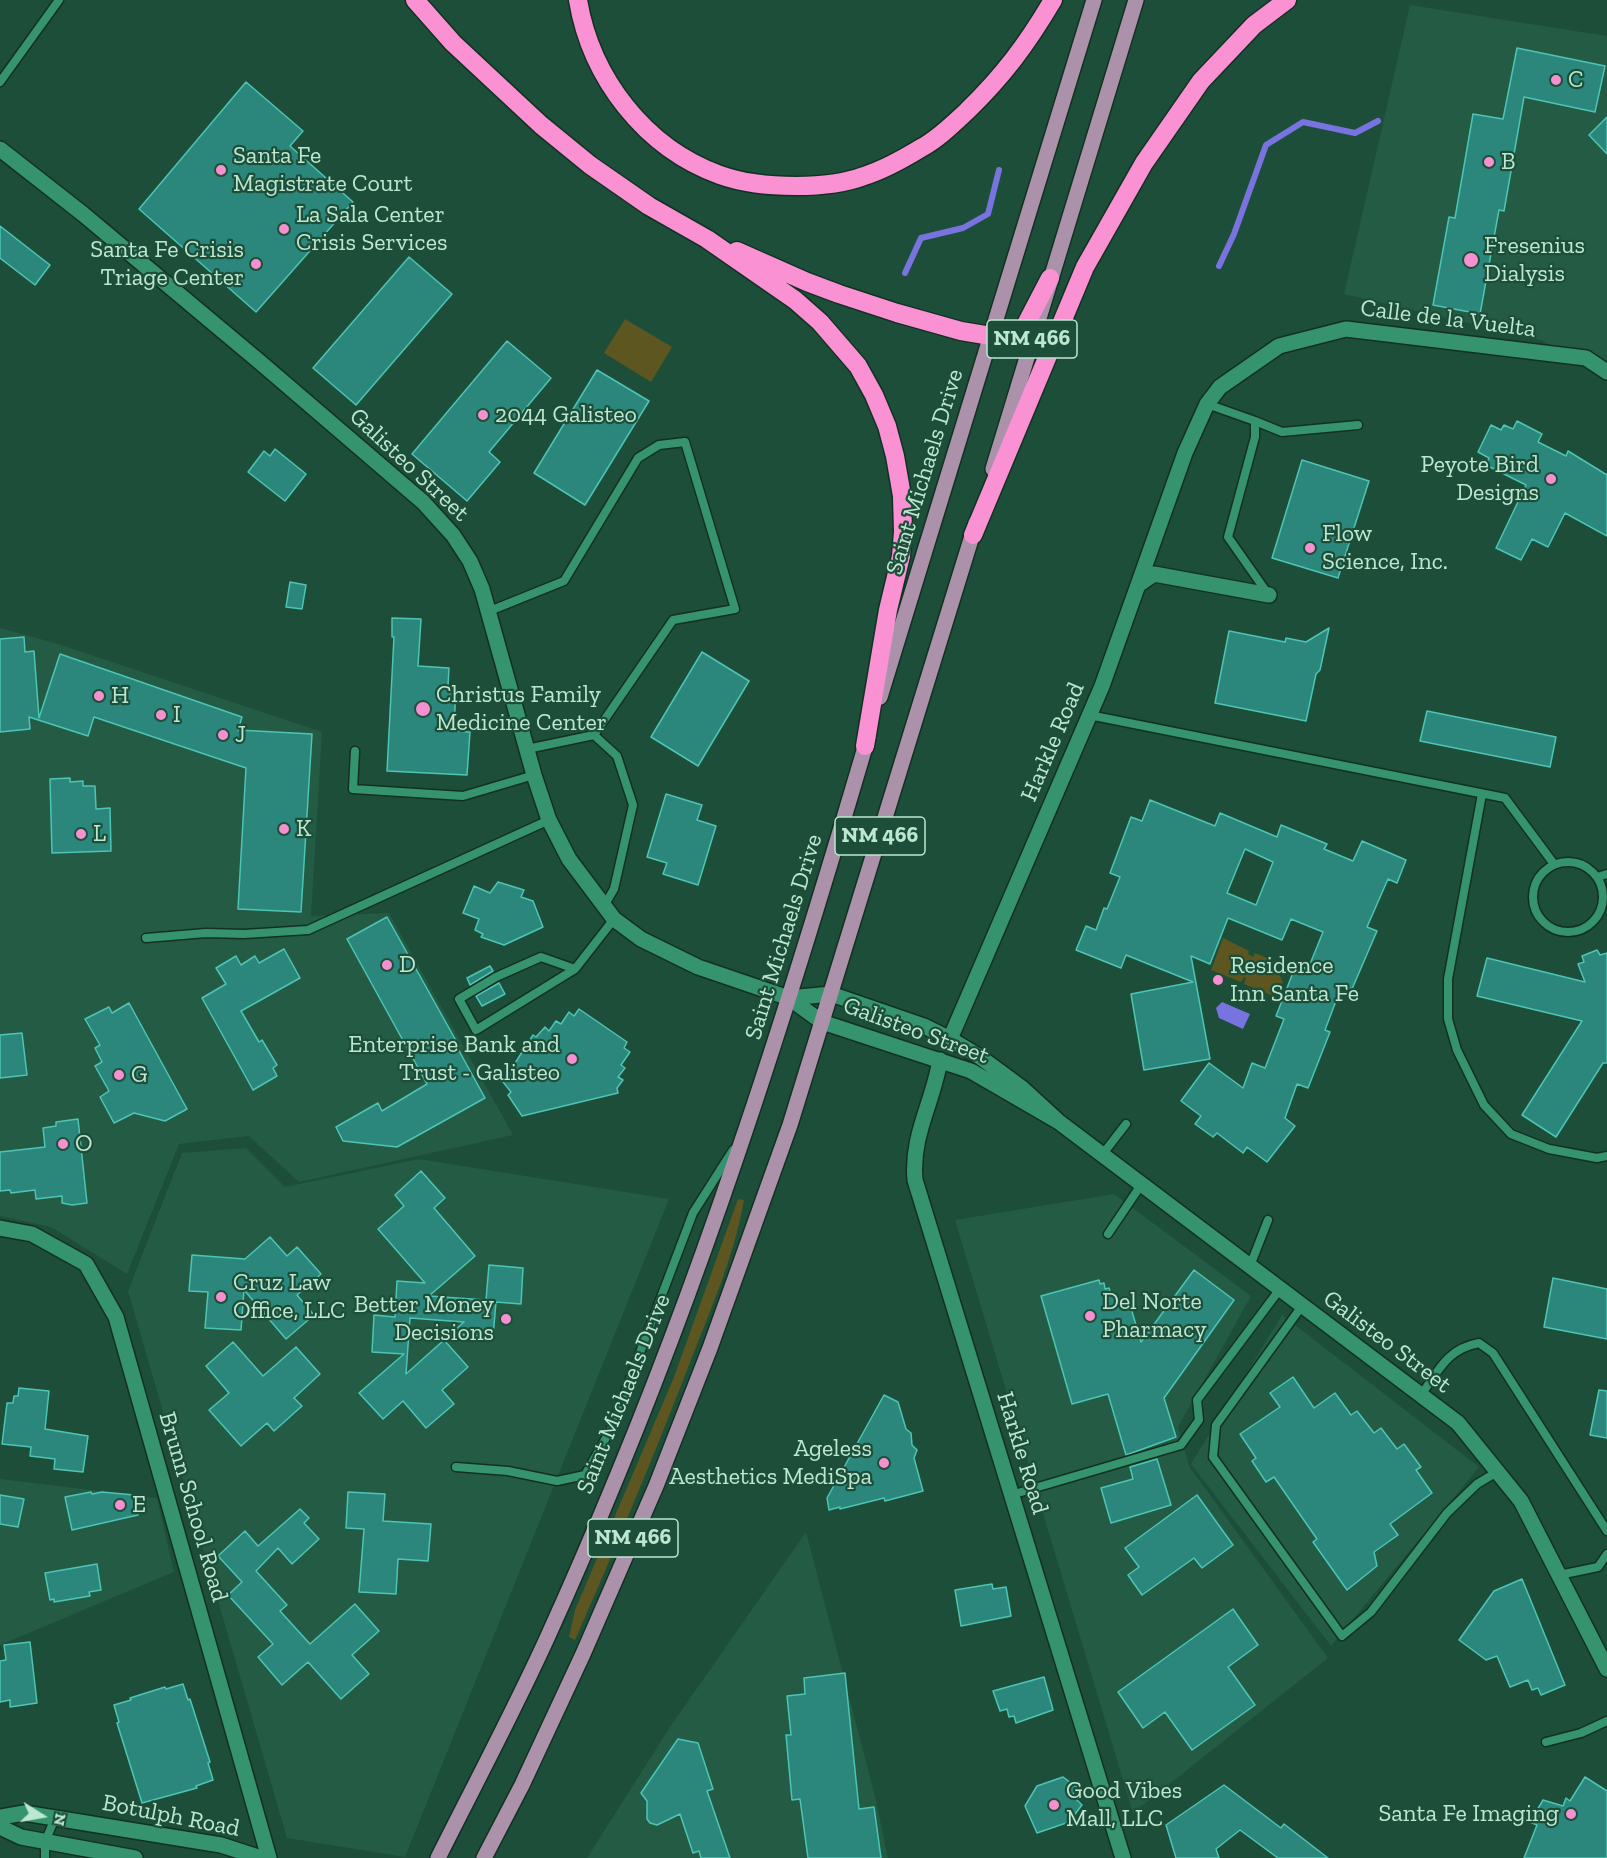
<!DOCTYPE html>
<style>
body{margin:0}
#map{position:relative;width:1607px;height:1858px;overflow:hidden;background:#1d4e39;font-family:"Zilla Slab",serif}
canvas{display:block}
.north{position:absolute;left:12px;top:1786px;width:60px;height:60px;-webkit-text-stroke:4px #1d4e39;paint-order:stroke;rotate:101deg;font-size:16px;font-weight:700;line-height:24px;text-align:center;color:#bce7d0}
.north::after{content:'';display:block;margin:auto;width:21px;height:27px;background:#bce7d0;clip-path:polygon(50% 0,100% 100%,50% 72%,0 100%)}
</style>
<div id="map">
<canvas width="1607" height="1858"></canvas>
<div class="north">N</div>
</div>
<script>
const ctx = document.querySelector('canvas').getContext('2d');
ctx.lineJoin = 'round';
function paint(path, color) { ctx.fillStyle = color; ctx.fill(path, 'evenodd'); }
function strokePath(path, color, width, dash) { ctx.strokeStyle = color; ctx.lineWidth = width; ctx.lineCap = dash ? 'butt' : 'round'; ctx.setLineDash(dash || []); ctx.stroke(path); }
function label(font, color, halo, rows, align = 'center') {
  ctx.font = font + ' "Zilla Slab",serif'; ctx.lineWidth = 4.5; ctx.setLineDash([]); ctx.textBaseline = 'middle'; ctx.strokeStyle = halo; ctx.fillStyle = color; for (const [text, x, y, turn = 0] of rows) {
    ctx.save(); ctx.translate(x, y); ctx.rotate((+turn || 0) * Math.PI / 180); ctx.textAlign = isNaN(turn) ? turn : align; if (halo) ctx.strokeText(text, 0, 0); ctx.fillText(text, 0, 0); ctx.restore();
  }
}
paint(new Path2D(`
 M 1410,5 L 1607,36 L 1607,378 L 1541,340 L 1344,294 Z
 M 0,628 L 58,644 L 322,732 L 311,916 L 389,913 L 513,1135 L 299,1182 L 249,1136 L 179,1144 L 127,1274 L 51,1227 L 0,1216 Z
 M 246,1148 L 285,1187 L 419,1159 L 669,1199 L 405,1857 L 287,1838 L 128,1291 L 182,1153 Z
 M 1114,1194 L 1251,1296 L 1178,1427 L 1189,1466 L 1328,1658 L 1133,1813 L 955,1220 Z
 M 1282,1315 L 1479,1467 L 1331,1646 L 1191,1464 Z
 M 0,1479 L 157,1498 L 174,1572 L 0,1645 Z
 M 806,1532 L 875,1796 L 888,1858 L 587,1858 L 670,1727 Z`), '#235b44');
paint(new Path2D(`
 M 625,319 L 672,347 L 651,382 L 604,353 Z
 M 1223,938 L 1249,951 L 1248,954 L 1253,957 L 1255,953 L 1272,960 L 1283,982 L 1276,997 L 1244,984 L 1246,978 L 1244,977 L 1241,982 L 1211,970 Z
 M 738,1199 L 744,1200 C 734,1257 710,1311 689,1365 C 653,1458 615,1549 575,1640 L 569,1637 L 575,1610 L 674,1377 Z`), '#5d5620');
paint(new Path2D(`
 M 1222,1002 L 1250,1014 L 1243,1029 L 1219,1018 L 1216,1008 Z`), '#7873df');
strokePath(new Path2D(`
 M 1219,266 L 1234,234 L 1266,145 L 1303,122 L 1355,133 L 1378,121
 M 905,273 L 921,238 L 963,228 L 988,214 L 999,170`), '#7873df', 6);
const building = new Path2D(`
 M 1517,48 L 1605,66 L 1595,112 L 1524,97 L 1504,211 L 1499,210 L 1480,314 L 1433,305 L 1449,217 L 1455,218 L 1473,114 L 1503,119 Z
 M 246,82 L 303,131 L 290,146 L 353,202 L 256,312 L 139,209 Z
 M 1607,117 L 1607,154 L 1589,135 Z
 M 0,226 L 50,265 L 35,285 L 0,258 Z
 M 409,257 L 452,294 L 356,405 L 313,368 Z
 M 507,341 L 551,378 L 489,452 L 500,462 L 467,501 L 412,454 Z
 M 597,370 L 649,401 L 585,505 L 534,473 Z
 M 1517,421 L 1542,434 L 1538,442 L 1566,456 L 1568,451 L 1607,475 L 1607,536 L 1565,513 L 1548,547 L 1532,539 L 1521,560 L 1496,548 L 1526,485 L 1486,465 L 1489,458 L 1478,452 L 1491,425 L 1501,430 L 1504,425 L 1513,429 Z
 M 275,449 L 306,474 L 285,501 L 248,472 L 264,451 L 270,456 Z
 M 1302,460 L 1369,481 L 1338,578 L 1272,558 Z
 M 290,582 L 306,585 L 302,609 L 286,607 Z
 M 392,618 L 421,619 L 418,666 L 449,668 L 448,686 L 456,686 L 454,731 L 470,732 L 467,775 L 387,771 L 394,637 L 392,637 Z
 M 1329,628 L 1320,670 L 1316,674 L 1306,721 L 1215,703 L 1229,631 L 1285,642 L 1286,638 L 1306,642 Z
 M 24,637 L 25,652 L 34,651 L 39,718 L 60,654 L 242,717 L 238,730 L 312,734 L 301,912 L 238,909 L 246,768 L 94,717 L 88,736 L 29,717 L 30,729 L 0,732 L 0,639 Z
 M 702,652 L 749,681 L 698,766 L 651,737 Z
 M 1427,711 L 1556,737 L 1550,767 L 1420,741 Z
 M 70,778 L 70,782 L 83,781 L 83,786 L 95,786 L 96,809 L 110,808 L 111,851 L 52,853 L 50,779 Z
 M 666,794 L 702,805 L 697,820 L 716,826 L 698,885 L 663,874 L 667,863 L 647,857 Z
 M 1150,800 L 1215,826 L 1220,813 L 1277,837 L 1281,825 L 1327,844 L 1324,849 L 1353,861 L 1362,841 L 1406,860 L 1397,883 L 1388,879 L 1367,927 L 1377,931 L 1352,989 L 1342,985 L 1325,1030 L 1330,1032 L 1308,1088 L 1297,1084 L 1285,1118 L 1295,1126 L 1267,1162 L 1247,1147 L 1243,1153 L 1217,1133 L 1213,1137 L 1195,1124 L 1201,1116 L 1181,1101 L 1209,1063 L 1243,1088 L 1252,1063 L 1265,1068 L 1284,1019 L 1276,1016 L 1296,965 L 1308,969 L 1323,932 L 1291,919 L 1282,940 L 1228,918 L 1210,964 L 1191,956 L 1210,1059 L 1144,1070 L 1131,994 L 1193,982 L 1126,955 L 1121,968 L 1076,950 L 1086,926 L 1096,930 L 1104,908 L 1107,909 L 1120,877 L 1110,873 L 1131,817 L 1142,821 ZM 1245,849 L 1273,862 L 1256,905 L 1227,893 Z
 M 498,882 L 524,890 L 521,897 L 533,901 L 543,927 L 504,945 L 481,937 L 483,934 L 475,930 L 479,919 L 463,913 L 474,886 L 490,893 Z
 M 387,917 L 459,1046 L 457,1047 L 485,1098 L 397,1147 L 343,1141 L 336,1127 L 378,1103 L 382,1111 L 427,1084 L 347,939 Z
 M 284,949 L 300,978 L 241,1011 L 259,1042 L 262,1040 L 277,1065 L 273,1068 L 277,1076 L 253,1090 L 202,998 L 226,984 L 216,968 L 236,956 L 241,965 L 255,956 L 259,963 Z
 M 1597,950 L 1600,955 L 1607,953 L 1607,1063 L 1603,1063 L 1556,1137 L 1522,1115 L 1582,1021 L 1477,996 L 1487,958 L 1585,982 L 1578,964 L 1584,962 L 1582,956 Z
 M 490,966 L 493,971 L 470,985 L 467,978 Z
 M 499,983 L 505,994 L 482,1006 L 476,996 Z
 M 129,1003 L 187,1109 L 165,1121 L 134,1113 L 114,1123 L 100,1097 L 109,1091 L 95,1066 L 102,1062 L 95,1048 L 100,1045 L 85,1019 L 109,1007 L 112,1013 Z
 M 579,1009 L 627,1042 L 624,1048 L 630,1052 L 621,1065 L 625,1068 L 618,1077 L 623,1080 L 617,1088 L 618,1093 L 522,1116 L 508,1095 L 511,1092 L 503,1082 L 533,1035 L 536,1037 L 545,1027 L 549,1031 L 556,1021 L 561,1024 L 569,1012 L 574,1016 Z
 M 22,1033 L 27,1075 L 0,1078 L 0,1035 Z
 M 78,1119 L 87,1203 L 72,1205 L 62,1203 L 62,1196 L 36,1199 L 35,1190 L 11,1193 L 10,1190 L 0,1191 L 0,1152 L 45,1147 L 43,1128 L 56,1126 L 56,1122 Z
 M 421,1171 L 445,1198 L 434,1208 L 475,1256 L 429,1296 L 486,1300 L 489,1265 L 523,1268 L 521,1304 L 496,1302 L 493,1337 L 450,1334 L 464,1322 L 410,1318 L 406,1374 L 444,1340 L 468,1367 L 442,1390 L 454,1404 L 426,1428 L 403,1401 L 383,1419 L 359,1393 L 404,1354 L 372,1352 L 374,1315 L 395,1317 L 397,1281 L 425,1283 L 378,1229 L 404,1206 L 395,1195 Z
 M 270,1237 L 287,1256 L 297,1247 L 321,1274 L 297,1295 L 314,1315 L 286,1339 L 244,1290 L 241,1330 L 205,1328 L 208,1292 L 189,1291 L 192,1255 L 245,1259 Z
 M 1194,1270 L 1234,1300 L 1164,1398 L 1176,1437 L 1126,1455 L 1108,1394 L 1072,1404 L 1041,1296 L 1099,1280 L 1100,1284 L 1104,1283 L 1105,1289 L 1109,1288 L 1111,1294 L 1115,1293 L 1119,1305 L 1123,1304 L 1124,1310 L 1131,1308 L 1141,1342 Z
 M 1553,1278 L 1607,1289 L 1607,1339 L 1544,1327 Z
 M 233,1342 L 263,1376 L 296,1347 L 320,1374 L 294,1398 L 302,1406 L 274,1431 L 267,1423 L 241,1446 L 209,1410 L 229,1393 L 206,1366 Z
 M 1293,1377 L 1314,1408 L 1335,1393 L 1351,1415 L 1357,1411 L 1374,1433 L 1381,1428 L 1397,1449 L 1404,1444 L 1421,1467 L 1416,1470 L 1432,1493 L 1390,1524 L 1398,1535 L 1374,1552 L 1377,1566 L 1347,1590 L 1313,1542 L 1317,1539 L 1274,1477 L 1266,1482 L 1252,1461 L 1256,1458 L 1240,1434 L 1280,1407 L 1270,1393 Z
 M 19,1388 L 49,1391 L 45,1429 L 88,1436 L 83,1472 L 54,1469 L 55,1459 L 30,1456 L 31,1447 L 2,1444 L 7,1403 L 13,1403 L 14,1396 L 18,1396 Z
 M 1599,1390 L 1607,1391 L 1607,1438 L 1590,1435 Z
 M 884,1395 L 898,1402 L 906,1429 L 911,1433 L 912,1445 L 917,1450 L 914,1458 L 923,1491 L 885,1501 L 884,1498 L 840,1509 L 840,1507 L 829,1510 L 827,1498 Z
 M 1157,1459 L 1171,1505 L 1111,1523 L 1101,1488 L 1133,1479 L 1130,1467 Z
 M 91,1492 L 92,1494 L 102,1492 L 134,1495 L 138,1515 L 72,1530 L 65,1497 Z
 M 348,1492 L 385,1494 L 383,1521 L 431,1524 L 428,1561 L 398,1559 L 396,1594 L 359,1592 L 364,1529 L 346,1528 Z
 M 0,1495 L 24,1499 L 18,1527 L 0,1524 Z
 M 1197,1495 L 1233,1545 L 1202,1568 L 1194,1558 L 1142,1595 L 1128,1575 L 1139,1567 L 1125,1548 Z
 M 300,1509 L 309,1518 L 304,1523 L 319,1539 L 292,1564 L 278,1548 L 256,1571 L 287,1605 L 280,1611 L 310,1644 L 355,1604 L 379,1631 L 352,1655 L 369,1674 L 341,1699 L 308,1662 L 282,1685 L 258,1657 L 273,1644 L 228,1595 L 242,1582 L 218,1556 L 245,1531 L 258,1546 Z
 M 97,1564 L 101,1590 L 89,1592 L 90,1596 L 54,1602 L 54,1599 L 50,1600 L 45,1573 Z
 M 1522,1579 L 1565,1685 L 1541,1695 L 1538,1688 L 1532,1690 L 1528,1680 L 1510,1687 L 1497,1656 L 1486,1660 L 1459,1640 L 1494,1591 Z
 M 992,1584 L 993,1589 L 1006,1587 L 1011,1616 L 961,1626 L 955,1590 Z
 M 1233,1609 L 1258,1645 L 1228,1667 L 1255,1705 L 1192,1750 L 1165,1712 L 1143,1728 L 1118,1692 Z
 M 30,1642 L 37,1703 L 10,1707 L 10,1700 L 0,1702 L 0,1661 L 6,1660 L 4,1645 Z
 M 845,1673 L 859,1809 L 874,1807 L 881,1858 L 808,1858 L 800,1799 L 792,1800 L 786,1735 L 791,1735 L 787,1696 L 805,1694 L 804,1678 Z
 M 1044,1677 L 1053,1710 L 1016,1723 L 1014,1716 L 1009,1717 L 1007,1709 L 1000,1711 L 993,1691 Z
 M 183,1684 L 188,1700 L 190,1699 L 210,1762 L 208,1763 L 213,1780 L 196,1786 L 197,1788 L 142,1803 L 117,1723 L 119,1722 L 114,1705 L 131,1700 L 130,1698 L 165,1687 L 166,1689 Z
 M 678,1739 L 698,1743 L 713,1789 L 707,1791 L 730,1858 L 701,1858 L 699,1851 L 693,1853 L 680,1814 L 657,1825 L 650,1823 L 647,1819 L 647,1801 L 641,1793 Z
 M 1063,1777 L 1078,1788 L 1072,1795 L 1082,1805 L 1069,1822 L 1037,1833 L 1025,1806 L 1037,1786 Z
 M 1585,1777 L 1607,1791 L 1607,1858 L 1524,1858 L 1537,1825 L 1530,1822 L 1543,1800 L 1563,1806 L 1566,1798 L 1570,1801 Z
 M 1224,1785 L 1281,1828 L 1284,1824 L 1328,1858 L 1278,1858 L 1240,1830 L 1216,1849 L 1219,1858 L 1176,1858 L 1166,1825 Z`);
paint(building, '#2b877b');
strokePath(building, '#4ec5b4', 1.5);
const lane = new Path2D(`
 M 0,82 L 59,0
 M 1207,404 L 1255,421 L 1255,437 L 1228,537 L 1268,594
 M 1255,421 L 1282,432 L 1358,425
 M 487,612 L 564,581 L 638,458 L 659,445 L 685,442 L 735,609 L 673,620 L 594,735 L 527,749
 M 1089,715 L 1505,798 L 1554,864
 M 594,735 L 617,756 L 633,805 L 614,889 L 604,906
 M 355,751 L 353,789 L 463,796 L 534,775
 M 1482,794 L 1448,979 L 1448,1019 L 1457,1050 L 1484,1105 L 1511,1134 L 1549,1149 L 1597,1158 L 1607,1156
 M1533 897a35 35 0 1 1 70 0a35 35 0 1 1-70 0Z
 M 1597,877 L 1607,874
 M 146,938 L 206,933 L 244,934 L 308,930 L 549,820
 M 575,969 L 541,957 L 496,977 L 459,999 L 476,1030 L 575,969 L 614,919
 M 1102,1155 L 1126,1124
 M 1108,1234 L 1141,1185
 M 1250,1266 L 1268,1220
 M 1302,1306 L 1216,1425 L 1213,1457 L 1342,1636 L 1371,1612 L 1447,1513 L 1477,1484 L 1497,1472
 M 1421,1395 C 1439,1370 1447,1349 1479,1343 L 1493,1353 L 1607,1531
 M 456,1467 L 508,1471 L 557,1481 L 585,1475 L 611,1429 L 693,1213 L 733,1150
 M 1011,1495 L 1181,1445 L 1199,1420 L 1197,1400 L 1280,1289
 M 1559,1575 L 1598,1567 L 1607,1554
 M 1546,1742 L 1581,1733 L 1607,1721
 M 45,1858 L 45,1842 L 55,1818`);
const street = new Path2D(`
 M 1138,585 L 1185,453 L 1207,404 L 1220,387 L 1279,346 L 1346,329 L 1586,358 L 1607,372
 M 950,1039 L 1102,686 L 1138,585 L 1154,574 L 1269,595
 M 940,1060 C 933,1103 911,1135 915,1180 L 1123,1858
 M 0,1228 L 32,1234 L 86,1264 L 116,1317 L 269,1858`);
const secondary = new Path2D(`
 M 0,149 L 83,214 L 261,363 L 423,502 L 453,535 L 470,561 L 482,589 L 534,775 L 549,820 L 569,859 L 614,919 L 641,939 L 698,967 L 789,998 L 822,1022 L 971,1071 L 1059,1122
 M 789,998 L 831,994 L 924,1026 L 950,1039 L 980,1057 L 1022,1088 L 1059,1122 L 1458,1423 L 1521,1501 L 1607,1669
 M 0,1817 L 24,1813 L 55,1818 L 221,1845 L 261,1858
 M 0,1827 L 21,1837 L 135,1858`);
const primary = new Path2D(`
 M 993,469 L 1136,0
 M 880,697 L 1094,0
 M 438,1858 C 475,1784 514,1711 548,1636 C 573,1581 597,1525 620,1469 C 718,1231 795,985 868,737
 M 484,1858 L 522,1785 L 583,1654 L 656,1486 L 710,1348 L 790,1125 L 976,523`);
const highway = new Path2D(`
 M 415,0 L 453,43 L 541,125 L 590,165 L 649,206 L 707,239 L 795,300 L 820,322 L 858,366 L 874,395 L 887,426 L 895,456 L 902,496 L 903,532 L 901,556 L 888,610 L 865,746
 M 578,0 C 591,78 645,148 720,175 C 745,184 771,186 796,186 C 818,186 843,184 864,176 C 883,170 903,159 921,148 C 938,139 953,124 967,111 C 1004,75 1027,44 1053,0
 M 737,251 L 807,282 L 839,294 L 897,313 L 961,331 L 1003,338 L 1017,333 L 1024,328 L 1050,278
 M 973,535 L 1085,267 L 1144,163 L 1201,81 L 1254,25 L 1287,0`);
strokePath(lane, '#133123', 11);
strokePath(street, '#133123', 18);
strokePath(secondary, '#133123', 18);
strokePath(primary, '#133123', 18);
strokePath(highway, '#133123', 21);
strokePath(lane, '#35946d', 8);
strokePath(street, '#35946d', 15);
strokePath(secondary, '#35946d', 15);
strokePath(primary, '#ab92aa', 15);
strokePath(highway, '#f991d3', 18);
for (const [x, y, r, color] of [
 [1556,80,6,"#f690d0"],
 [1489,162,6,"#f690d0"],
 [221,170,6,"#f690d0"],
 [284,229,6,"#f690d0"],
 [1471,260,8,"#f690d0"],
 [256,264,6,"#f690d0"],
 [483,415,6,"#f690d0"],
 [1551,479,6,"#f690d0"],
 [1310,548,6,"#f690d0"],
 [99,696,6,"#f690d0"],
 [423,709,8,"#f690d0"],
 [161,715,6,"#f690d0"],
 [223,735,6,"#f690d0"],
 [284,829,6,"#f690d0"],
 [81,834,6,"#f690d0"],
 [387,965,6,"#f690d0"],
 [1218,980,6,"#f690d0"],
 [572,1059,6,"#f690d0"],
 [119,1075,6,"#f690d0"],
 [63,1144,6,"#f690d0"],
 [221,1297,6,"#f690d0"],
 [1090,1316,6,"#f690d0"],
 [506,1319,6,"#f690d0"],
 [884,1463,6,"#f690d0"],
 [120,1505,6,"#f690d0"],
 [1054,1805,6,"#f690d0"],
 [1571,1814,6,"#f690d0"]
]) { const dot = new Path2D(); dot.arc(x, y, r, 0, 2 * Math.PI); ctx.fillStyle = color; ctx.fill(dot); strokePath(dot, '#1d4e39', 2); }
for (const [x, y, w] of [
 [1032,339,90],
 [880,836,90],
 [633,1538,90]
]) { const box = new Path2D(); box.roundRect(x - w / 2, y - 19, w, 38, 4.5); ctx.fillStyle = '#1d4e39'; ctx.fill(box); strokePath(box, '#bce7d0', 1.5); }
label('bold 22px', '#bce7d0', null, [
 ["NM 466",1032,339],
 ["NM 466",880,836],
 ["NM 466",633,1538]
]);
label('24px', '#bce7d0', '#1d4e39', [
 ["C",1568,80],
 ["Santa Fe",233,156],
 ["Magistrate Court",233,184],
 ["B",1501,162],
 ["La Sala Center",296,215],
 ["Crisis Services",296,243],
 ["Fresenius",1484,246],
 ["Dialysis",1484,274],
 ["Santa Fe Crisis",244,250,"right"],
 ["Triage Center",244,278,"right"],
 ["2044 Galisteo",495,415],
 ["Peyote Bird",1539,465,"right"],
 ["Designs",1539,493,"right"],
 ["Flow",1322,534],
 ["Science, Inc.",1322,562],
 ["Christus Family",436,695],
 ["Medicine Center",436,723],
 ["H",111,696],
 ["I",173,715],
 ["J",235,735],
 ["K",296,829],
 ["L",93,834],
 ["D",399,965],
 ["Residence",1230,966],
 ["Inn Santa Fe",1230,994],
 ["Enterprise Bank and",560,1045,"right"],
 ["Trust - Galisteo",560,1073,"right"],
 ["G",131,1075],
 ["O",75,1144],
 ["Cruz Law",233,1283],
 ["Office, LLC",233,1311],
 ["Del Norte",1102,1302],
 ["Pharmacy",1102,1330],
 ["Better Money",494,1305,"right"],
 ["Decisions",494,1333,"right"],
 ["Ageless",872,1449,"right"],
 ["Aesthetics MediSpa",872,1477,"right"],
 ["E",132,1505],
 ["Good Vibes",1066,1791],
 ["Mall, LLC",1066,1819],
 ["Santa Fe Imaging",1559,1814,"right"]
], 'left');
label('24px', '#bce7d0', '#1d4e39', [
 ["Calle de la Vuelta",1448,319,7],
 ["Galisteo Street",409,465,43],
 ["Saint Michaels Drive",925,472,-73],
 ["Harkle Road",1053,742,-67],
 ["Saint Michaels Drive",784,937,-73],
 ["Galisteo Street",916,1031,20],
 ["Galisteo Street",1387,1342,37],
 ["Saint Michaels Drive",624,1394,-68],
 ["Harkle Road",1022,1453,73],
 ["Brunn School Road",193,1507,74],
 ["Botulph Road",171,1816,11]
]);
</script>
